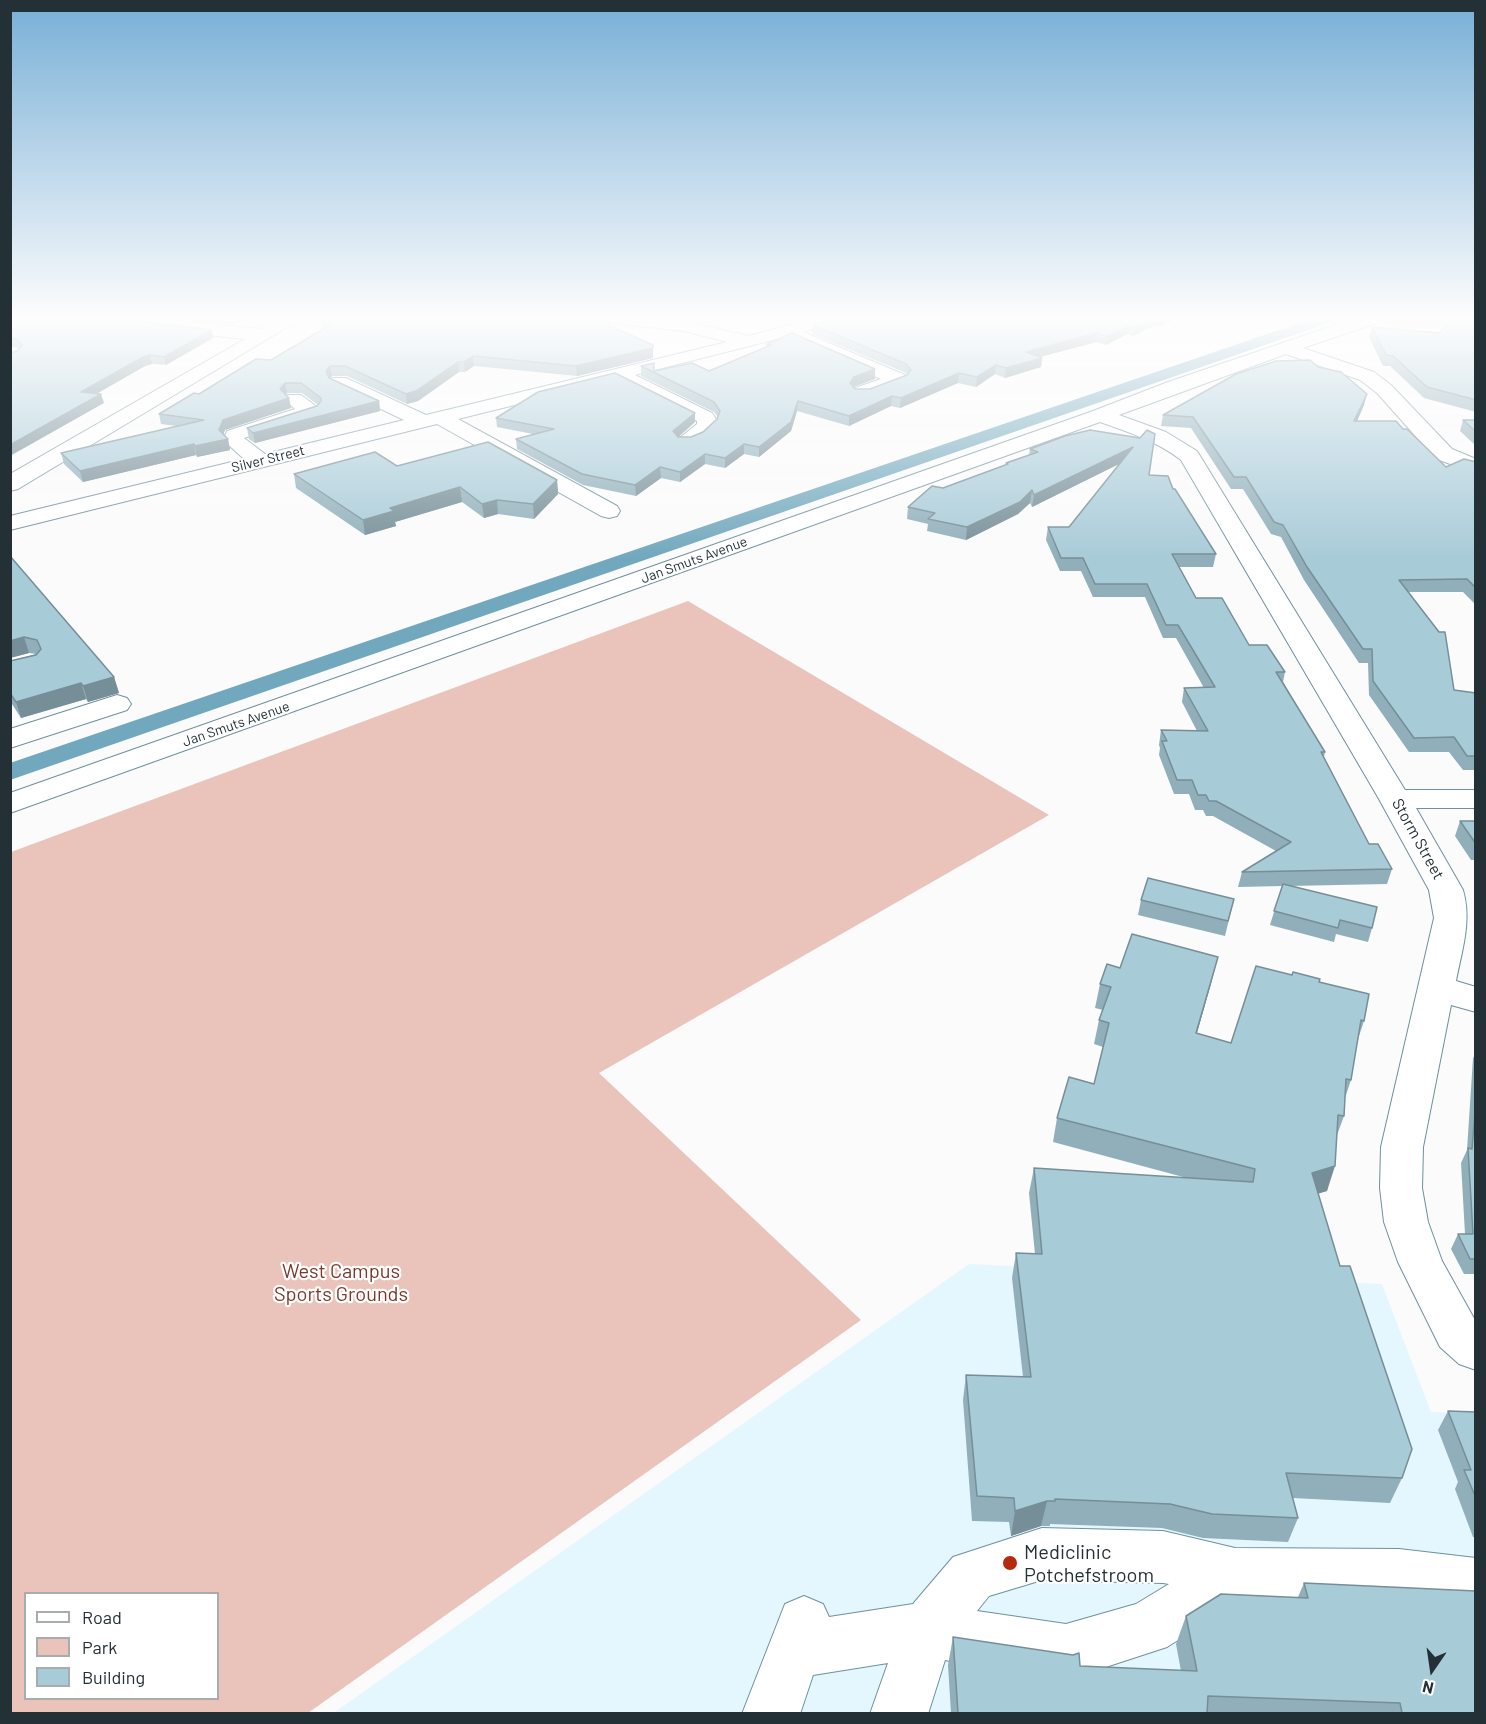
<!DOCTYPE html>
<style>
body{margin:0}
#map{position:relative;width:1486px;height:1724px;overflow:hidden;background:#fbfbfb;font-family:Barlow,sans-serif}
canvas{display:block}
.frame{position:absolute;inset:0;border:12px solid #233136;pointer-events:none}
.legend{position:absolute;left:24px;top:1592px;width:195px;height:108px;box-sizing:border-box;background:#fff;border:2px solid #a7adaf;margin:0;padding:8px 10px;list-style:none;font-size:18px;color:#233136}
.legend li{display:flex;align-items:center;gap:12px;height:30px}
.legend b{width:30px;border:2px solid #a7adaf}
.north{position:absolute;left:1402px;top:1640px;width:60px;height:60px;-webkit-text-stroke:4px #fff;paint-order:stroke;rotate:193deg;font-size:16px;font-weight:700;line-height:24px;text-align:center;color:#233136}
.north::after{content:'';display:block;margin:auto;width:21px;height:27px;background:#233136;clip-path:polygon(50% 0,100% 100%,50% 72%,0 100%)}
</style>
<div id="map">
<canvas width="1486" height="1724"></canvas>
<div class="frame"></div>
<ul class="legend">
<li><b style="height:8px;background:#fff"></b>Road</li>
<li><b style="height:16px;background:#eac4bb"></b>Park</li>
<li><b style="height:16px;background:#a8cbd8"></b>Building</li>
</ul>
<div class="north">N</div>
</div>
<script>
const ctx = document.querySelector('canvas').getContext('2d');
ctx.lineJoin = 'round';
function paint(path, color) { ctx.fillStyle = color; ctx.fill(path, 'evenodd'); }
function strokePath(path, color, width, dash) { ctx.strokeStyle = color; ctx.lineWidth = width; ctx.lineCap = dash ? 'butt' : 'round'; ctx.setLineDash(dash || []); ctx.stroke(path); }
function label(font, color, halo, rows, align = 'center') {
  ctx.font = font + ' Barlow,sans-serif'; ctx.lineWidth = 4.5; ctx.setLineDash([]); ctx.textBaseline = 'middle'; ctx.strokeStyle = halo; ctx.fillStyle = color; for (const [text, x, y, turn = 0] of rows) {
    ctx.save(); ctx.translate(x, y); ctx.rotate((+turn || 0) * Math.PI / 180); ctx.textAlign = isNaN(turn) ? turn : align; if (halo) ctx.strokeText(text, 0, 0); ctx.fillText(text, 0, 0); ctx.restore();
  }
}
paint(new Path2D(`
 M 969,1264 L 1382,1284 L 1431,1412 L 1475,1413 L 1475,1713 L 332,1714 Z`), '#e5f7fe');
paint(new Path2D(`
 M 1397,317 L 1475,317 L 1475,325 L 1378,324 Z
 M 688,601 L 1049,815 L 599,1073 L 861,1320 L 308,1713 L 11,1713 L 11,852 ZM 26,1594 L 218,1594 L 218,1698 L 26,1698 Z`), '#eac4bb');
paint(new Path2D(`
 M 1317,317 L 1339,317 L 1337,320 L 10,780 L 10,763 Z`), '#71a8bd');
const minor = new Path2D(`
 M 93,317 L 135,317 L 261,329 L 282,317 L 304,317 L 18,489 L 10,491 L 10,474 L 245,339 L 100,324 L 94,323 Z
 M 594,317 L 652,317 L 684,321 L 749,336 L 819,317 L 848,317 L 845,321 L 803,332 L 905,375 L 908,379 L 905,383 L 869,396 L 855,396 L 852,392 L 855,388 L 881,379 L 785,337 L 635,375 L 712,413 L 718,422 C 713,436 694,449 679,445 L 676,441 L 697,424 L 697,421 L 616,380 L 458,419 L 617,506 L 620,511 L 617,516 L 609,518 L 601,516 L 437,424 L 10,530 L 10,516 L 244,459 L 223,440 L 227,431 L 295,409 L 284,399 L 287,395 L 301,395 L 321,410 L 318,414 L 244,438 L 265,454 L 404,420 L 332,386 L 329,382 L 332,378 L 346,378 L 426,415 L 727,342 L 684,331 L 603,322 Z
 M 1359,317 L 1386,317 L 1383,321 L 1303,348 L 1374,372 L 1391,385 L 1452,449 L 1476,459 L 1476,473 L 1436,459 L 1377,393 L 1360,380 L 1286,354 L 1119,415 L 1166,432 L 1197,451 L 1405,790 L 1476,790 L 1476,808 L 1416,808 L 1463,890 C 1472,921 1462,950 1456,981 L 1476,987 L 1476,1012 L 1451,1005 L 1423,1147 L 1422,1188 L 1428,1222 L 1442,1261 L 1476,1322 L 1476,1370 L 1459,1364 L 1440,1347 L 1398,1262 L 1384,1222 L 1380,1188 L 1381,1147 L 1434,918 L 1429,890 L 1379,799 L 1181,460 C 1157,441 1128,432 1100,422 L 10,813 L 10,793 L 1093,411 L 1168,382 Z
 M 117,695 L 127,698 L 131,704 L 127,710 L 10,748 L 10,729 Z
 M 1042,1528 L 1163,1531 L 1235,1548 L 1399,1549 L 1476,1558 L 1476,1610 L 1399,1601 L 1242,1600 L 1167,1647 L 1066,1680 L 997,1671 L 945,1660 L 928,1714 L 870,1714 L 888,1663 L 813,1675 L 800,1714 L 742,1714 L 785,1604 L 804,1596 L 823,1604 L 829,1617 L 913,1604 L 953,1557 ZM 1042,1580 L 1163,1583 L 1169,1584 L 1136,1604 L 1066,1624 L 977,1611 L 989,1596 Z`);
strokePath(minor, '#6f909d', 2);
paint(minor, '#fff');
paint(new Path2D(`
 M 10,317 L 212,330 L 213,338 L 166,365 L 152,364 L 145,366 L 96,394 L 104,403 L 17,351 L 20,348 L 10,347 Z
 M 161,317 L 245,317 L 234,324 Z
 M 783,317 L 810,317 L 802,319 Z
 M 837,317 L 1174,317 L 1173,321 L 1160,326 L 1155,325 L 1133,336 L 1127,334 L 1106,345 L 1096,342 L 1040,357 L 1042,358 L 1041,367 L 1005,378 L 995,374 L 976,387 L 958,383 L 900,408 L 891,406 L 849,426 L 797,411 L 791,431 L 759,457 L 744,454 L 725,468 L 705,464 L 680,482 L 661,478 L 636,496 L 583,485 L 517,449 L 516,439 L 533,434 L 497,427 L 496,418 L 695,413 L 695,422 L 678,437 L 691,437 L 703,432 L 717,419 L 718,417 L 714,412 L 641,376 L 641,366 L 654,371 L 709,371 L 766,347 L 767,344 L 875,379 L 854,387 L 855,389 L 870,389 L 907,375 L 906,373 L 812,334 L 813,325 Z
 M 320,320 L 653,358 L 577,376 L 474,366 L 465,372 L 459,372 L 418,401 L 407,404 L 347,376 L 332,376 L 330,378 L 379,401 L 380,411 L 255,443 L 249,439 L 247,428 L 318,405 L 302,393 L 287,393 L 285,395 L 291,408 L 225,430 L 223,434 L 228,439 L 230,450 L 197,457 L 196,455 L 83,482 L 64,464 L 61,453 L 176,426 L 161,424 L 159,414 L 199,394 L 271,360 L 322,330 Z
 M 1476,322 L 1476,412 L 1424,398 L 1390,366 L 1383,366 L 1369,337 L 1372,327 L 1438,333 Z
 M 1318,367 L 1364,405 L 1357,421 L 1403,429 L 1446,467 L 1476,462 L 1476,605 L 1463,592 L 1409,592 L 1454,690 L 1476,693 L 1476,770 L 1463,770 L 1449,752 L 1409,752 L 1369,695 L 1368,663 L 1359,663 L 1304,580 L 1281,537 L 1271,534 L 1243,489 L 1231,489 L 1191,428 L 1161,426 L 1163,415 Z
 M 1463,420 L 1476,420 L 1476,446 L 1460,431 Z
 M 1065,436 L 1149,475 L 1173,489 L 1216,554 L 1213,567 L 1179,567 L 1196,598 L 1249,645 L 1285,672 L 1283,682 L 1325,752 L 1324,757 L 1369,844 L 1392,869 L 1387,884 L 1289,886 L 1372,928 L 1368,942 L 1336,934 L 1334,942 L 1270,925 L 1282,886 L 1238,887 L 1242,872 L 1276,851 L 1213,816 L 1206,816 L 1203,810 L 1195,810 L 1189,794 L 1174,794 L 1159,755 L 1160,748 L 1159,745 L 1161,730 L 1197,731 L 1182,702 L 1184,688 L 1204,688 L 1176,638 L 1163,638 L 1145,597 L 1093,597 L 1081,571 L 1060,571 L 1046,540 L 1048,527 L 1069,527 L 1119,464 L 1032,507 L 1030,503 L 1018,514 L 966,540 L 927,531 L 928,524 L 907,519 L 908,507 L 1006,465 L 1006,463 L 1029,455 L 1030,449 Z
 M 397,466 L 557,480 L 558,494 L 534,519 L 498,514 L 484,518 L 462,502 L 395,522 L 396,526 L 365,535 L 296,488 L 294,474 Z
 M 10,556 L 114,677 L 119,693 L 88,702 L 86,699 L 21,718 L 10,701 L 10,661 L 36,654 L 29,653 L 10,658 Z
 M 1460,821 L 1476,821 L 1476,860 L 1471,860 L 1455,836 Z
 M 1234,899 L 1225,936 L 1138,915 L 1141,900 Z
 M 1120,968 L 1212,980 L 1197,1033 L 1231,1043 L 1319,982 L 1364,1021 L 1357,1042 L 1351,1080 L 1345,1098 L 1344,1116 L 1337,1135 L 1327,1191 L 1318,1193 L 1402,1478 L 1390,1503 L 1293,1498 L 1298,1518 L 1288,1542 L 1203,1538 L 1162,1528 L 1050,1524 L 1050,1526 L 1041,1526 L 1011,1536 L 1009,1522 L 972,1521 L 963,1400 L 966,1375 L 1023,1377 L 1012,1278 L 1016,1253 L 1035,1254 L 1029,1193 L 1034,1168 L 1187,1178 L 1053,1142 L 1057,1118 L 1094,1084 L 1103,1047 L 1094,1044 L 1099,1020 L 1103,1010 L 1095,1008 L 1100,984 Z
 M 1476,1053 L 1476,1274 L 1464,1274 L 1451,1249 L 1458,1234 L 1465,1234 L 1461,1163 L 1467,1150 L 1473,1058 Z
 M 1448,1411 L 1476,1412 L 1476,1537 L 1473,1537 L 1455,1489 L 1458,1482 L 1438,1430 Z
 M 1304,1583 L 1476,1713 L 951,1713 L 948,1665 L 953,1637 L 1080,1666 L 1181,1671 L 1176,1644 L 1186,1616 L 1298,1597 Z`), '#90afba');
paint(new Path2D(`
 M 232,317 L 245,317 L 234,324 Z
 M 1155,317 L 1156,317 L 1155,325 L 1133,336 L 1134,327 Z
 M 1162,317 L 1174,317 L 1173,321 L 1160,326 L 1161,318 Z
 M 1129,326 L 1127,334 L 1106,345 L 1107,336 Z
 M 212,330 L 213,338 L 166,365 L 164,357 Z
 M 1097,333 L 1096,342 L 1025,361 L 1026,352 Z
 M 653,348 L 653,358 L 577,376 L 576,366 Z
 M 150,355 L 152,364 L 145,366 L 84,401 L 81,392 L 143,357 Z
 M 473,356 L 474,366 L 465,372 L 464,362 Z
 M 1042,358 L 1041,367 L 1005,378 L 1006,368 Z
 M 458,362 L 459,372 L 418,401 L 407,404 L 406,394 Z
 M 996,365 L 995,374 L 976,387 L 977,377 Z
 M 330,366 L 332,376 L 327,381 L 326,371 Z
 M 875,369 L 875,379 L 853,387 L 850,383 L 854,377 Z
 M 959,373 L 958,383 L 900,408 L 901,398 Z
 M 285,383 L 287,393 L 282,399 L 280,389 Z
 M 101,394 L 104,403 L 10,456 L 10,445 Z
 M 1367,394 L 1364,405 L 1352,432 L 1354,421 Z
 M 892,396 L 891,406 L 849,426 L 849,416 Z
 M 289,398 L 291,408 L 225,430 L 221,440 L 219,430 L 223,420 Z
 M 379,401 L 380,411 L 255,443 L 253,433 Z
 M 798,401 L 797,411 L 791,431 L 759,457 L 759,447 Z
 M 695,413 L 695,422 L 674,441 L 673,431 Z
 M 228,439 L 230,450 L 197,457 L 195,446 Z
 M 194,444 L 196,455 L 83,482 L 80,471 Z
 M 744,444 L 744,454 L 725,468 L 725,458 Z
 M 1133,447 L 1131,458 L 1032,507 L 1034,495 Z
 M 705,454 L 705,464 L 680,482 L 680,472 Z
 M 660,467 L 661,478 L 636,496 L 635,485 Z
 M 557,480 L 558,494 L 534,519 L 533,504 Z
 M 460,487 L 462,502 L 395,522 L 396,526 L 365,535 L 363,520 L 390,508 Z
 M 1032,490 L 1030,503 L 1018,514 L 966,540 L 967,527 Z
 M 497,500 L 498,514 L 484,518 L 482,504 Z
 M 24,637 L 29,653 L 10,658 L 10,641 Z
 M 114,677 L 119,693 L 88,702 L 83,686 Z
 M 81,683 L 86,699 L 21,718 L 16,702 Z
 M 1218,957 L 1212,980 L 1190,1057 L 1196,1033 Z
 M 1335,1166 L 1327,1191 L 1304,1198 L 1312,1173 Z
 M 1047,1501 L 1041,1526 L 1011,1536 L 1015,1511 Z`), '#768e97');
const building = new Path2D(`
 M 10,317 L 95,317 L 212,330 L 164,357 L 150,355 L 143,357 L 81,392 L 101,394 L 10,445 L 10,353 L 17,351 L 22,345 L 17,339 L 10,338 Z
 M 324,317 L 590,317 L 653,345 L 653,348 L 576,366 L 473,356 L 464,362 L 458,362 L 416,391 L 406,394 L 345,366 L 330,366 L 326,371 L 329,378 L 379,401 L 253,433 L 247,428 L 317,406 L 321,401 L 321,398 L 301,383 L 285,383 L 280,389 L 289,398 L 223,420 L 219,430 L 228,439 L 195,446 L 194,444 L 80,471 L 61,453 L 204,420 L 159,414 L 194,393 L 199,394 L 256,359 L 271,360 L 335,322 L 320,320 Z
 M 837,317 L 1155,317 L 1134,327 L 1129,326 L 1107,336 L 1097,333 L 1026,352 L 1042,358 L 1006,368 L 996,365 L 977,377 L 959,373 L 901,398 L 892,396 L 849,416 L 798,401 L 791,422 L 759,447 L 744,444 L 725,458 L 705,454 L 680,472 L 660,467 L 635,485 L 582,474 L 516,439 L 554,429 L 496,418 L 538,392 L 615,373 L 695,413 L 673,431 L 678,437 L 691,437 L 703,432 L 717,419 L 720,411 L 714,402 L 641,366 L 654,363 L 654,371 L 692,363 L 709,371 L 771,345 L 767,344 L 792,333 L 875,369 L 854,377 L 850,383 L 855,389 L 870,389 L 907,375 L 911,370 L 906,364 L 813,325 Z
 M 1456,318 L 1476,322 L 1476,400 L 1427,387 L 1393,356 L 1386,355 L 1372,327 L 1438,333 Z
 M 1310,360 L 1318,367 L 1341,372 L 1367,394 L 1354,421 L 1396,421 L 1403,429 L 1407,429 L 1446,467 L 1464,459 L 1476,462 L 1476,588 L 1467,579 L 1399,580 L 1439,632 L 1445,632 L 1454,690 L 1476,693 L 1476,756 L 1467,756 L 1454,737 L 1414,738 L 1373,681 L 1372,649 L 1363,649 L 1307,567 L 1283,525 L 1274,522 L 1246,477 L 1234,477 L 1193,417 L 1163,415 L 1236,374 L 1276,361 Z
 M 1463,420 L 1476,420 L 1476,432 Z
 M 1090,430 L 1140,438 L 1147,430 L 1155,434 L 1149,475 L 1168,476 L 1173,489 L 1175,489 L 1216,554 L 1172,554 L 1196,598 L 1222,598 L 1249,645 L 1267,645 L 1285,672 L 1276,672 L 1325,752 L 1321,752 L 1369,844 L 1378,844 L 1392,869 L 1242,872 L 1291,842 L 1216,801 L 1209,801 L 1206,795 L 1198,795 L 1192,780 L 1177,780 L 1162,741 L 1167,741 L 1161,730 L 1208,731 L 1184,688 L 1215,687 L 1178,625 L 1166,625 L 1147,584 L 1095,584 L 1083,558 L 1061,558 L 1048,527 L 1069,527 L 1133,447 L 1034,495 L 1032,490 L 1020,502 L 967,527 L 928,519 L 935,513 L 908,507 L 932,486 L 943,488 L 1008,464 L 1006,463 L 1038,452 L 1030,449 L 1065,436 Z
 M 488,442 L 557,480 L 533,504 L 497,500 L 482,504 L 460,487 L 390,508 L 394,511 L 363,520 L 294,474 L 375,452 L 397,466 Z
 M 10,556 L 114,677 L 83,686 L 81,683 L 16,702 L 10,693 L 10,661 L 36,655 L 41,649 L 37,640 L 24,637 L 10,641 Z
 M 1460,821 L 1476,821 L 1476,844 Z
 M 1148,878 L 1234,899 L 1228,921 L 1141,900 Z
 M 1283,884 L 1377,907 L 1372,928 L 1340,920 L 1338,928 L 1274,911 Z
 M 1132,934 L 1218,957 L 1196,1033 L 1231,1043 L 1256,966 L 1292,975 L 1293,972 L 1320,979 L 1319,982 L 1369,994 L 1364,1021 L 1361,1020 L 1351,1080 L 1346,1079 L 1344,1116 L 1338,1115 L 1335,1166 L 1312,1173 L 1340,1266 L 1350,1266 L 1412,1449 L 1402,1478 L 1286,1473 L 1298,1518 L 1212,1514 L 1170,1504 L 1055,1499 L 1055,1501 L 1047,1501 L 1015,1511 L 1014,1498 L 977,1496 L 966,1375 L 1031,1377 L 1016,1253 L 1042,1254 L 1034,1168 L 1253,1182 L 1255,1169 L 1057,1118 L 1069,1077 L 1094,1084 L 1109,1023 L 1099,1020 L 1111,987 L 1100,984 L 1107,964 L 1120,968 Z
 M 1476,1100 L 1476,1259 L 1470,1259 L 1458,1234 L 1473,1234 L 1468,1148 L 1472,1149 Z
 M 1448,1411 L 1476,1412 L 1476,1498 L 1464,1470 L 1471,1470 Z
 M 1304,1583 L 1476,1591 L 1476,1713 L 1402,1713 L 1400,1703 L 1208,1696 L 1207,1713 L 958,1713 L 953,1637 L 1073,1655 L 1079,1653 L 1080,1666 L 1197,1671 L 1186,1616 L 1221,1594 L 1308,1598 Z`);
paint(building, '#a8cbd8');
strokePath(building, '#768e97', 1.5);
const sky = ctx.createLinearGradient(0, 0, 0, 559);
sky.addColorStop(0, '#78afd7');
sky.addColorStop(0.57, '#fdfdfd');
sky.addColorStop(1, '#fdfdfd00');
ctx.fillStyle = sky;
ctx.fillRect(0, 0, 1486, 559);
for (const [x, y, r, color] of [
 [1010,1563,8,"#b5290e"]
]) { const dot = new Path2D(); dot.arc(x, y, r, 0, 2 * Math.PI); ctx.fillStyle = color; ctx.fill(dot); strokePath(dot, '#fff', 2); }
label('14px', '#233136', '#fff', [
 ["Silver Street",268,459,-14],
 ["Jan Smuts Avenue",694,560,-20],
 ["Jan Smuts Avenue",236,724,-19]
]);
label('16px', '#233136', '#fff', [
 ["Storm Street",1418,839,61]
]);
label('20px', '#7b392c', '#fff', [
 ["West Campus",341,1271],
 ["Sports Grounds",341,1294]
]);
label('20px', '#233136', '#fff', [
 ["Mediclinic",1024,1552],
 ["Potchefstroom",1024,1575]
], 'left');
</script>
